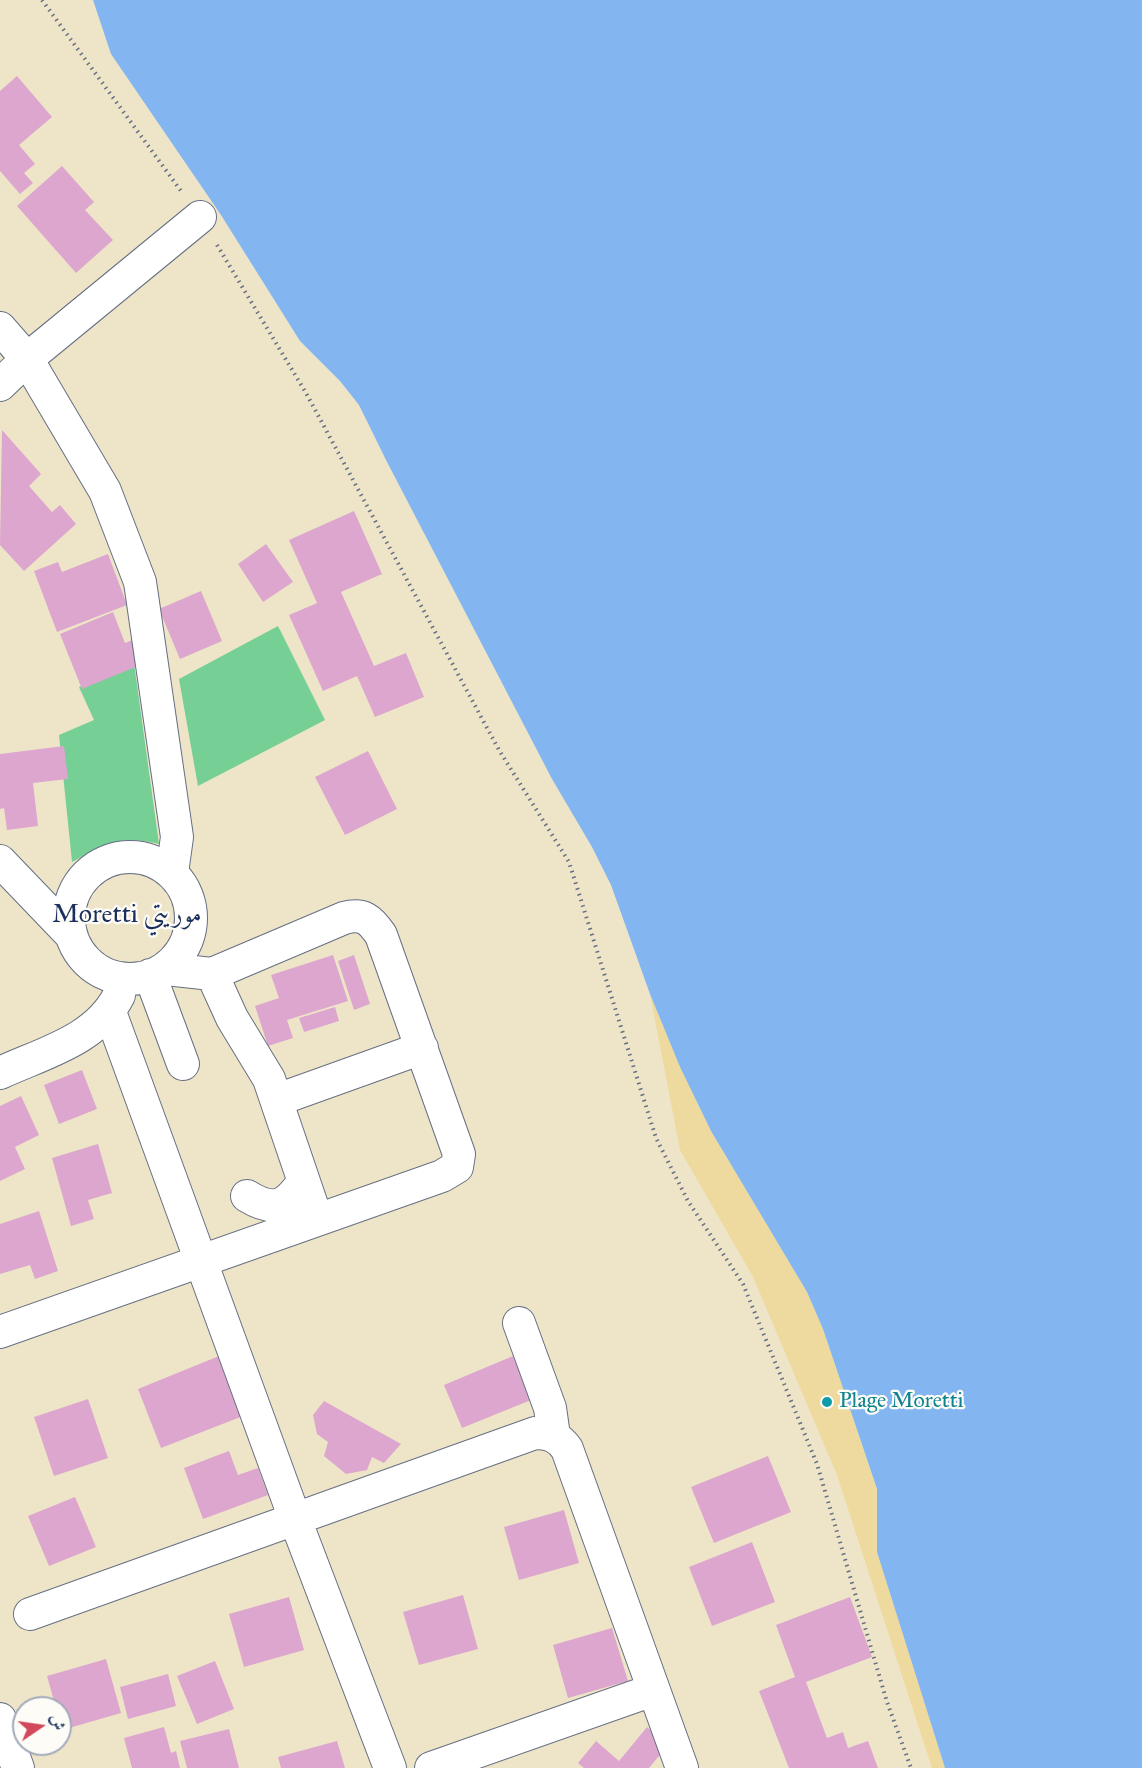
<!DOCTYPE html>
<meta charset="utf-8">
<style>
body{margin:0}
#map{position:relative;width:1142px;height:1768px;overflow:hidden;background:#eee5c8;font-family:"IM FELL Great Primer",Amiri,serif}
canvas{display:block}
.north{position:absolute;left:12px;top:1696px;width:60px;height:60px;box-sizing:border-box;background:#fdfcf7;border:2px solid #a3aaba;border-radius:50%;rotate:77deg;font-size:16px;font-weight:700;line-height:24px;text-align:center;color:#1b2f5e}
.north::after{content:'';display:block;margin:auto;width:21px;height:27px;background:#d1495b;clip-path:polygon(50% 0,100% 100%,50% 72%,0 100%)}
</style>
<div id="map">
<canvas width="1142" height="1768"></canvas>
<div class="north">ش</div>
</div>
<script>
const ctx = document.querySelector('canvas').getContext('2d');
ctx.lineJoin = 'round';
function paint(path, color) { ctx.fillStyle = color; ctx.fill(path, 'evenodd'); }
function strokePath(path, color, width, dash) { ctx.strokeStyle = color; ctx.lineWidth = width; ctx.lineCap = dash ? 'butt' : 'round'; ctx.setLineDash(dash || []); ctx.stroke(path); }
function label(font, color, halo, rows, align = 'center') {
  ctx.font = font + ' "IM FELL Great Primer",Amiri,serif'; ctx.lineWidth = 4.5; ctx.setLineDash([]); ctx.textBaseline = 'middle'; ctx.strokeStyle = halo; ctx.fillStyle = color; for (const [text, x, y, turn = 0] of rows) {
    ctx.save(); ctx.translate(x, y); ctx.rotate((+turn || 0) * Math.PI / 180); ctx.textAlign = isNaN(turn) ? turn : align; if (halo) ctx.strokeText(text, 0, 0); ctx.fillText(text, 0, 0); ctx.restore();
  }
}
paint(new Path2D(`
 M 278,626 L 325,720 L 198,786 L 179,679 Z
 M 134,663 L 159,844 C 118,835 109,843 72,862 L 59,735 L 94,720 L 79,687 Z`), '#76cf95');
paint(new Path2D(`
 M 650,994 L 680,1067 L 711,1131 L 807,1292 L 823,1329 L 877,1490 L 877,1552 L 945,1768 L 932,1768 L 837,1475 L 753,1277 L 680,1150 Z`), '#eeda9e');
paint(new Path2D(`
 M 93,0 L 1142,0 L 1142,1768 L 945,1768 L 877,1552 L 877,1489 L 823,1329 L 807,1292 L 711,1131 L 680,1067 L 650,994 L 611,885 L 592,847 L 552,779 L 386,460 L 359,405 L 340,381 L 300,341 L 221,215 L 111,54 Z`), '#83b6f0');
paint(new Path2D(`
 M 17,76 L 52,117 L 19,145 L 35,164 L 24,173 L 33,183 L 20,194 L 0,171 L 0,91 Z
 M 62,166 L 94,202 L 85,210 L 113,240 L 76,273 L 17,206 Z
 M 2,430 L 41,474 L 29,486 L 52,512 L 60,505 L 76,524 L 24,571 L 0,545 Z
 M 354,511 L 382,574 L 341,592 L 374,666 L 406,653 L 424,697 L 375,717 L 357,676 L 323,691 L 289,615 L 317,603 L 289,540 Z
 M 266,544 L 293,582 L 263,602 L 238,564 Z
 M 108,554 L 127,605 L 57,632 L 34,571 L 58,562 L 62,572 Z
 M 201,591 L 222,641 L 180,659 L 159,609 Z
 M 113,612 L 125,643 L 135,639 L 145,663 L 82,689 L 60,634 Z
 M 64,746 L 68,779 L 33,783 L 38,826 L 7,830 L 4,808 L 0,809 L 0,754 Z
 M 368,751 L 397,809 L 345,835 L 315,777 Z
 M 333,955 L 348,1001 L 287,1020 L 293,1038 L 268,1046 L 255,1006 L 279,998 L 271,975 Z
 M 354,955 L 370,1004 L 354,1010 L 338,961 Z
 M 335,1007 L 339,1021 L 304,1032 L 299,1018 Z
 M 82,1070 L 97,1109 L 59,1124 L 44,1085 Z
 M 21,1096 L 39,1135 L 15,1147 L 25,1169 L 0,1181 L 0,1106 Z
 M 98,1144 L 112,1193 L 88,1200 L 94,1219 L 71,1226 L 52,1158 Z
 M 39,1211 L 58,1271 L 35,1279 L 30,1265 L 0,1274 L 0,1224 Z
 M 219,1356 L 243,1416 L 161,1448 L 138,1389 Z
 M 513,1356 L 531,1400 L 462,1428 L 444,1385 Z
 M 88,1399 L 108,1458 L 54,1476 L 34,1417 Z
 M 324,1401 L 401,1444 L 384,1463 L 372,1457 L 367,1470 L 346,1474 L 324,1456 L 328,1442 L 317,1434 L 313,1415 Z
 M 229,1451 L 238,1475 L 258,1468 L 268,1495 L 203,1519 L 184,1468 Z
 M 768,1456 L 791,1512 L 714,1543 L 691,1487 Z
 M 75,1497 L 96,1547 L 49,1566 L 28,1516 Z
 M 564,1510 L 579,1563 L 519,1580 L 504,1527 Z
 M 752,1542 L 775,1602 L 712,1626 L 689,1567 Z
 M 463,1595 L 478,1649 L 419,1665 L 403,1612 Z
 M 289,1597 L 304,1650 L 244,1667 L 229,1614 Z
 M 850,1597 L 872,1657 L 806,1682 L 827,1738 L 843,1732 L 848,1748 L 868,1741 L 878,1768 L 789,1768 L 759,1691 L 795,1677 L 776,1625 Z
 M 612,1628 L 628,1681 L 568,1698 L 553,1645 Z
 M 106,1659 L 121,1713 L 62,1730 L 60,1708 L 56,1708 L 47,1676 Z
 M 215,1661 L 234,1709 L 197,1724 L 177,1676 Z
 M 168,1674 L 176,1706 L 128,1719 L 120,1687 Z
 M 164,1727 L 171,1753 L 176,1751 L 180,1768 L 132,1768 L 124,1738 Z
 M 647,1727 L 668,1745 L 649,1768 L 584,1768 L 578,1763 L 596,1741 L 619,1761 Z
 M 229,1729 L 239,1768 L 187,1768 L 180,1741 Z
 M 337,1741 L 345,1768 L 281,1768 L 278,1757 Z`), '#dda6ce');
const minor = new Path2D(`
 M 0,328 L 27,359 L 105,491 L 140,582 L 177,837 L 172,873
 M 0,385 L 27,359 L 200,217
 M69 918a61 61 0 1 1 122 0a61 61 0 1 1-122 0Z
 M 0,861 L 71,935
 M 212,974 L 232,1018 L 269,1079 L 317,1220
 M 150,975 L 183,1064
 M 110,1012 L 295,1519 L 390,1768
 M 0,1073 C 43,1053 97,1040 119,995
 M 277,1100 L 422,1048
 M 247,1196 C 275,1213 286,1206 303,1182
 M 519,1323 L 550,1408 L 554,1436
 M 0,1332 L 442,1176 L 457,1167 L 459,1154 L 381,935 C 370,919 363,913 344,918 L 212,974 L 166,969
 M 30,1614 L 535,1433 C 549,1433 559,1437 567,1449 L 682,1768
 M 0,1719 L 18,1768
 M 431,1768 L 653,1690`);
strokePath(minor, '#656f83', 34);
strokePath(new Path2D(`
 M 42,0 L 181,191
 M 217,245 L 306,393 L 499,750 L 569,862 L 656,1138 L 688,1201 L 743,1284 L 817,1464 L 887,1702 L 911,1768`), '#656f83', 4, [1.5, 4.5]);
strokePath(minor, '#fff', 32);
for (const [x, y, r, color] of [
 [827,1402,6,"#0f9aa8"]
]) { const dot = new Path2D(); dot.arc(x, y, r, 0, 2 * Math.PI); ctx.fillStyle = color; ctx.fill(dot); strokePath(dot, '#fdfcf7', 2); }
label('22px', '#0d838f', '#fdfcf7', [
 ["Plage Moretti",839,1402]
], 'left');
label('26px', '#1b2f5e', '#fdfcf7', [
 ["Moretti موريتي",127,916]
]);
</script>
